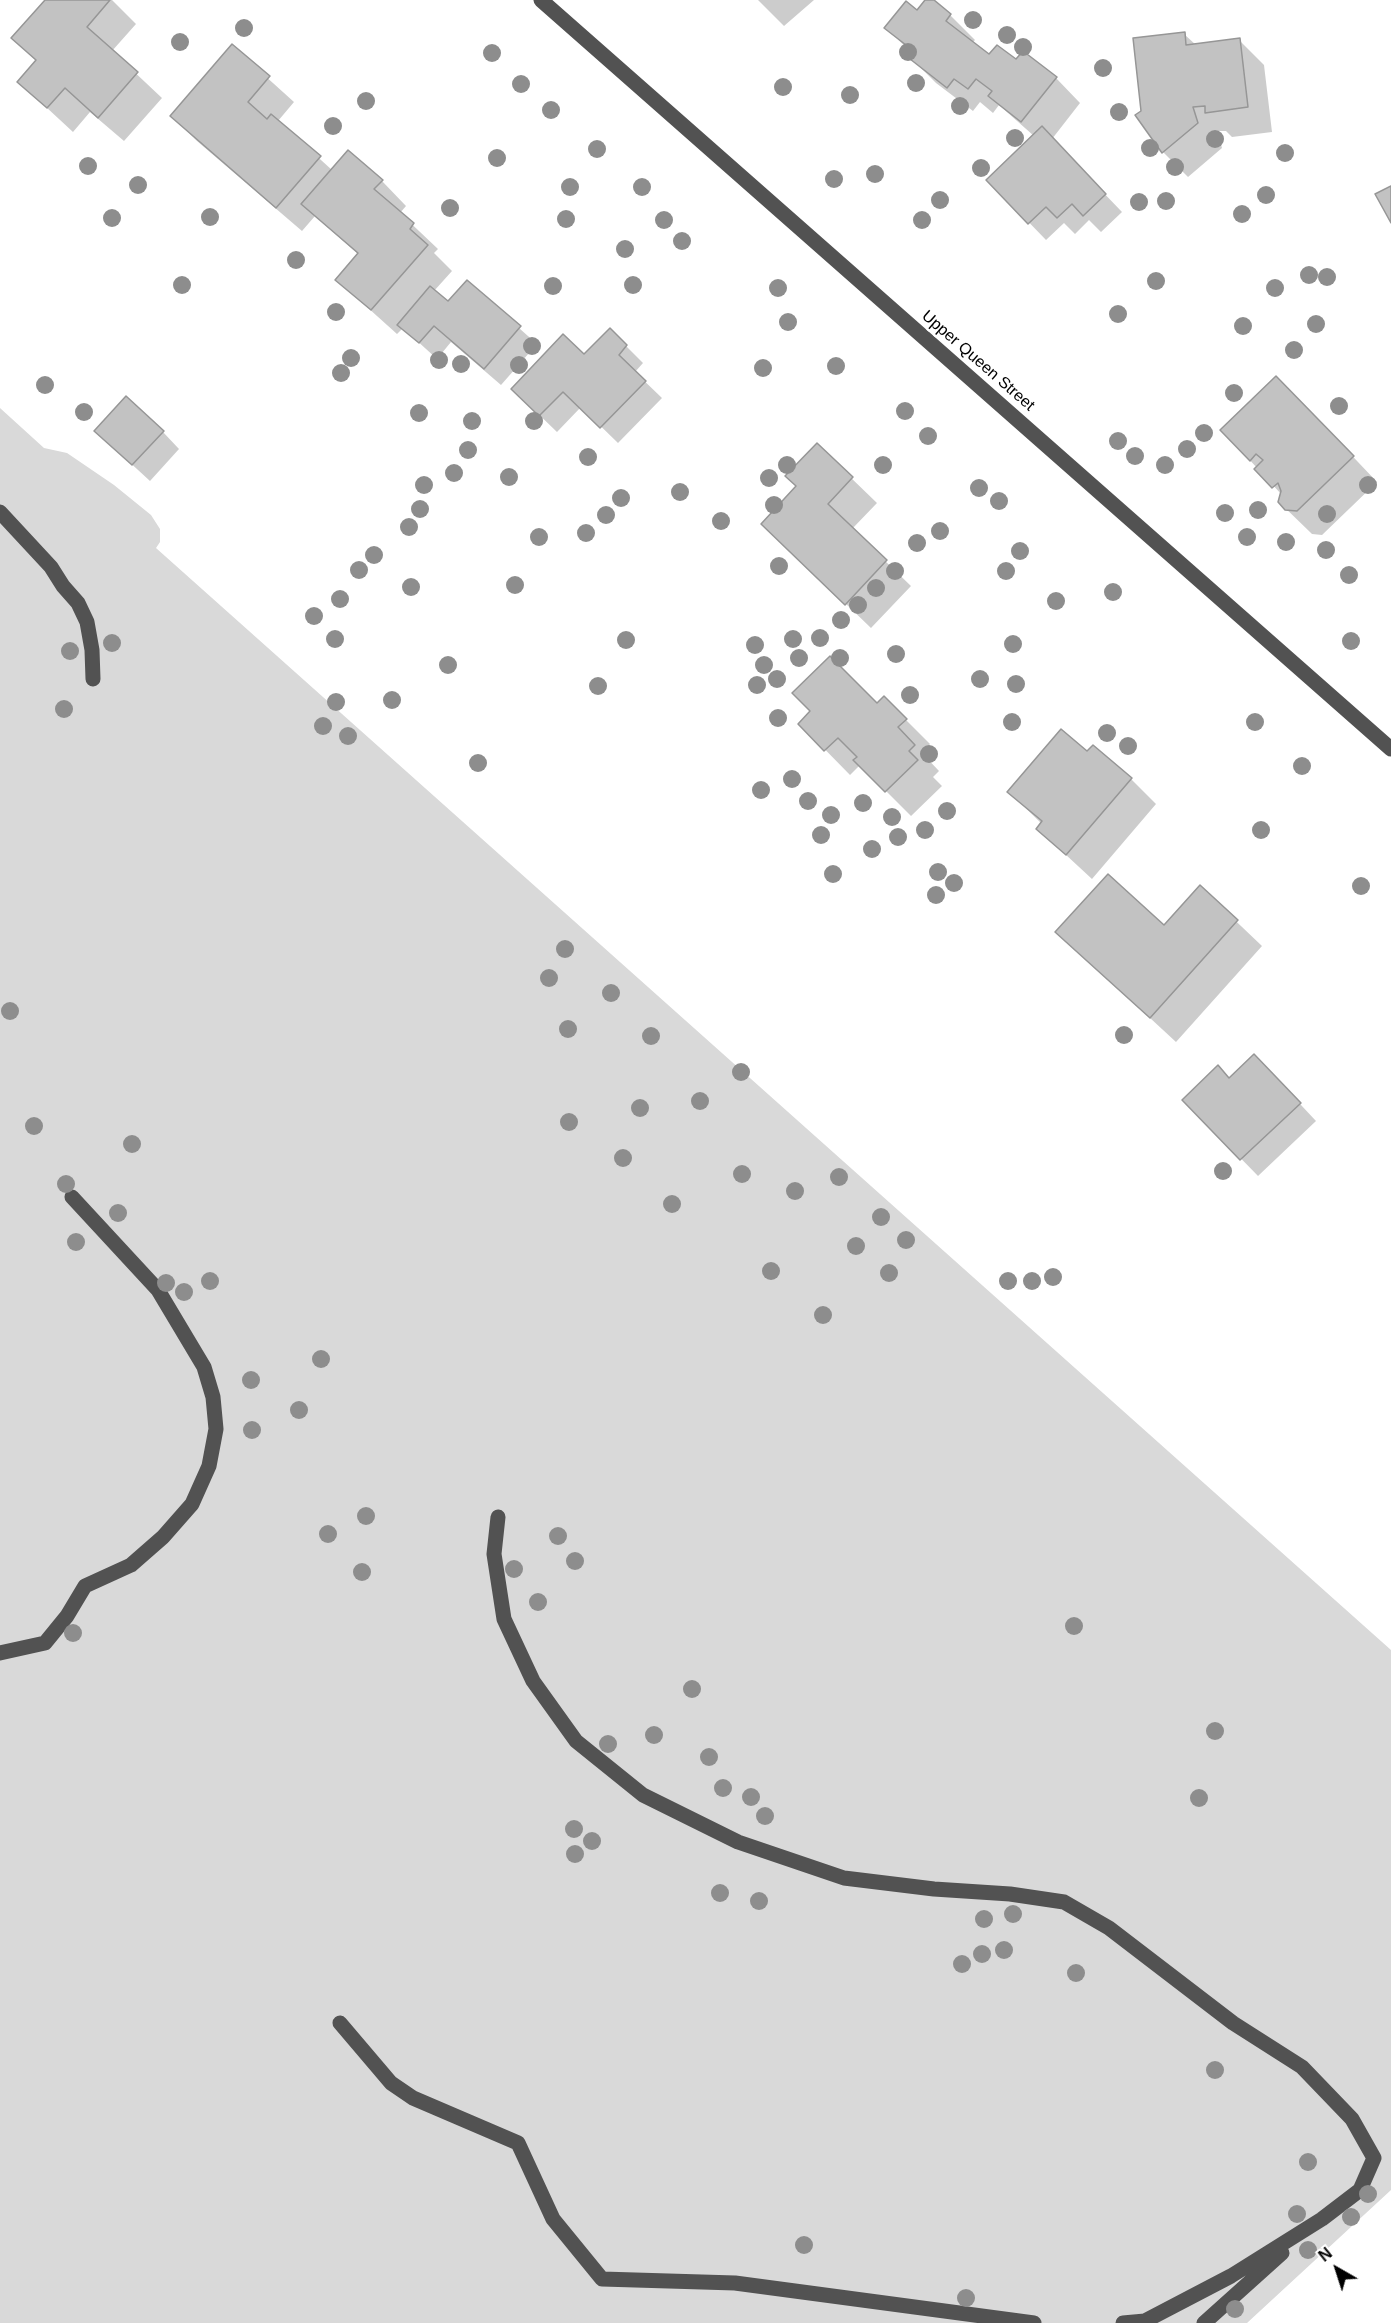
<!DOCTYPE html>
<style>
body{margin:0}
#map{position:relative;width:1391px;height:2323px;overflow:hidden;background:#fff;font-family:Helvetica,sans-serif}
canvas{display:block}
.north{position:absolute;left:1307px;top:2239px;width:60px;height:60px;-webkit-text-stroke:4px #fff;paint-order:stroke;rotate:321deg;font-size:16px;font-weight:700;line-height:24px;text-align:center;color:#000}
.north::after{content:'';display:block;margin:auto;width:21px;height:27px;background:#000;clip-path:polygon(50% 0,100% 100%,50% 72%,0 100%)}
</style>
<div id="map">
<canvas width="1391" height="2323"></canvas>
<div class="north">N</div>
</div>
<script>
const ctx = document.querySelector('canvas').getContext('2d');
ctx.lineJoin = 'round';
function paint(path, color) { ctx.fillStyle = color; ctx.fill(path, 'evenodd'); }
function strokePath(path, color, width, dash) { ctx.strokeStyle = color; ctx.lineWidth = width; ctx.lineCap = dash ? 'butt' : 'round'; ctx.setLineDash(dash || []); ctx.stroke(path); }
function label(font, color, halo, rows, align = 'center') {
  ctx.font = font + ' Helvetica,sans-serif'; ctx.lineWidth = 5; ctx.setLineDash([]); ctx.textBaseline = 'middle'; ctx.strokeStyle = halo; ctx.fillStyle = color; for (const [text, x, y, turn = 0] of rows) {
    ctx.save(); ctx.translate(x, y); ctx.rotate((+turn || 0) * Math.PI / 180); ctx.textAlign = isNaN(turn) ? turn : align; if (halo) ctx.strokeText(text, 0, 0); ctx.fillText(text, 0, 0); ctx.restore();
  }
}
paint(new Path2D(`
 M 0,408 L 44,448 L 67,453 L 114,485 L 151,515 L 160,529 L 160,542 L 156,548 L 1391,1650 L 1391,2190 L 1247,2323 L 0,2323 Z`), '#d9d9d9');
paint(new Path2D(`
 M 47,0 L 112,0 L 136,24 L 112,51 L 162,98 L 124,141 L 90,112 L 73,132 L 19,82 L 37,62 L 13,38 Z
 M 758,0 L 814,0 L 784,26 Z
 M 927,0 L 932,0 L 950,15 L 975,40 L 972,43 L 990,56 L 1017,61 L 1056,78 L 1080,103 L 1052,139 L 1122,212 L 1101,232 L 1089,220 L 1075,234 L 1064,223 L 1046,240 L 988,180 L 1034,136 L 999,105 L 993,113 L 980,102 L 973,111 L 936,83 L 912,59 L 914,55 L 886,28 L 917,12 Z
 M 1184,34 L 1196,45 L 1239,40 L 1264,65 L 1272,132 L 1232,137 L 1226,131 L 1217,131 L 1222,148 L 1188,177 L 1163,152 L 1143,112 Z
 M 232,46 L 294,102 L 278,121 L 332,170 L 382,181 L 406,206 L 400,213 L 438,249 L 434,253 L 452,271 L 434,291 L 448,303 L 467,282 L 537,344 L 501,385 L 451,342 L 437,359 L 403,328 L 397,334 L 337,280 L 359,255 L 315,216 L 302,231 L 197,141 L 172,116 Z
 M 610,330 L 643,363 L 635,372 L 662,398 L 618,443 L 581,407 L 557,432 L 530,406 L 584,356 Z
 M 1301,402 L 1377,482 L 1322,535 L 1312,534 L 1279,502 L 1282,495 L 1222,430 Z
 M 163,432 L 179,449 L 150,481 L 113,447 Z
 M 817,445 L 877,503 L 852,529 L 911,586 L 871,628 L 788,548 L 798,486 Z
 M 884,698 L 930,744 L 922,753 L 939,771 L 933,777 L 942,786 L 911,816 L 860,765 L 850,775 L 800,724 L 877,704 Z
 M 1087,753 L 1131,779 L 1156,804 L 1092,879 L 1038,829 L 1042,824 L 1009,792 Z
 M 1200,887 L 1262,946 L 1176,1042 L 1057,932 L 1165,927 Z
 M 1271,1073 L 1316,1121 L 1258,1176 L 1184,1100 L 1230,1079 Z`), '#0003');
const building = new Path2D(`
 M 45,0 L 110,0 L 87,27 L 138,72 L 98,118 L 65,88 L 47,108 L 17,82 L 36,60 L 11,38 Z
 M 925,0 L 934,0 L 951,14 L 946,21 L 989,54 L 997,45 L 1016,59 L 1023,51 L 1057,77 L 1021,122 L 988,96 L 992,91 L 976,79 L 968,89 L 954,79 L 947,88 L 910,59 L 915,52 L 884,28 L 906,1 L 917,10 Z
 M 1185,32 L 1186,45 L 1240,38 L 1248,107 L 1205,113 L 1205,106 L 1193,107 L 1198,123 L 1162,153 L 1135,115 L 1141,111 L 1133,38 Z
 M 232,44 L 270,76 L 248,102 L 267,119 L 271,114 L 321,156 L 276,208 L 170,116 Z
 M 1042,126 L 1106,194 L 1083,216 L 1072,204 L 1057,218 L 1046,207 L 1028,224 L 986,180 Z
 M 348,150 L 383,180 L 374,189 L 414,223 L 410,229 L 428,245 L 371,310 L 335,280 L 358,253 L 301,204 Z
 M 1391,186 L 1391,223 L 1375,194 Z
 M 467,280 L 521,326 L 484,369 L 434,326 L 419,343 L 397,325 L 430,286 L 448,301 Z
 M 610,328 L 627,345 L 619,355 L 646,381 L 600,428 L 563,392 L 539,416 L 511,389 L 563,334 L 584,354 Z
 M 1276,376 L 1354,456 L 1297,511 L 1285,510 L 1278,502 L 1281,491 L 1278,483 L 1272,488 L 1254,469 L 1263,460 L 1256,454 L 1250,461 L 1220,430 Z
 M 126,396 L 164,431 L 132,465 L 94,431 Z
 M 817,443 L 853,477 L 828,504 L 887,560 L 845,605 L 761,524 L 796,486 L 785,476 Z
 M 830,656 L 877,703 L 884,696 L 907,719 L 898,727 L 915,745 L 909,751 L 918,760 L 885,792 L 853,760 L 857,757 L 838,738 L 824,751 L 798,724 L 810,711 L 792,693 Z
 M 1061,729 L 1087,751 L 1093,745 L 1132,778 L 1066,855 L 1036,829 L 1042,821 L 1007,792 Z
 M 1108,874 L 1164,925 L 1200,885 L 1238,920 L 1150,1018 L 1055,932 Z
 M 1254,1054 L 1301,1103 L 1240,1160 L 1182,1100 L 1218,1065 L 1229,1078 Z`);
paint(building, '#c2c2c2');
strokePath(building, '#969696', 1.5);
strokePath(new Path2D(`
 M 541,0 L 1391,749
 M 0,512 L 51,567 L 63,586 L 78,603 L 87,622 L 92,650 L 93,679
 M 498,1517 L 494,1554 L 504,1619 L 533,1681 L 576,1741 L 643,1795 L 738,1842 L 844,1878 L 934,1889 L 1010,1894 L 1064,1902 L 1109,1928 L 1233,2023 L 1302,2067 L 1352,2119 L 1374,2158 L 1360,2190 L 1322,2219 L 1231,2276 L 1145,2321 L 1123,2323
 M 0,1653 L 45,1643 L 67,1616 L 85,1586 L 131,1565 L 163,1537 L 192,1504 L 209,1466 L 216,1429 L 213,1397 L 204,1367 L 158,1290 L 72,1197
 M 340,2023 L 391,2083 L 413,2098 L 518,2143 L 553,2219 L 602,2279 L 735,2283 L 1034,2323
 M 1204,2323 L 1282,2253`), '#525252', 15);
ctx.fillStyle = '#8d8d8d';
for (const [x, y] of [
 [973,20],
 [244,28],
 [1007,35],
 [180,42],
 [1023,47],
 [908,52],
 [492,53],
 [1103,68],
 [916,83],
 [521,84],
 [783,87],
 [850,95],
 [366,101],
 [960,106],
 [551,110],
 [1119,112],
 [333,126],
 [1015,138],
 [1215,139],
 [1150,148],
 [597,149],
 [1285,153],
 [497,158],
 [88,166],
 [1175,167],
 [981,168],
 [875,174],
 [834,179],
 [138,185],
 [570,187],
 [642,187],
 [1266,195],
 [940,200],
 [1166,201],
 [1139,202],
 [450,208],
 [1242,214],
 [210,217],
 [112,218],
 [566,219],
 [664,220],
 [922,220],
 [682,241],
 [625,249],
 [296,260],
 [1309,275],
 [1327,277],
 [1156,281],
 [182,285],
 [633,285],
 [553,286],
 [778,288],
 [1275,288],
 [336,312],
 [1118,314],
 [788,322],
 [1316,324],
 [1243,326],
 [532,346],
 [1294,350],
 [351,358],
 [439,360],
 [461,364],
 [519,365],
 [836,366],
 [763,368],
 [341,373],
 [45,385],
 [1234,393],
 [1339,406],
 [905,411],
 [84,412],
 [419,413],
 [472,421],
 [534,421],
 [1204,433],
 [928,436],
 [1118,441],
 [1187,449],
 [468,450],
 [1135,456],
 [588,457],
 [787,465],
 [883,465],
 [1165,465],
 [454,473],
 [509,477],
 [769,478],
 [424,485],
 [1368,485],
 [979,488],
 [680,492],
 [621,498],
 [999,501],
 [774,505],
 [420,509],
 [1258,510],
 [1225,513],
 [1327,514],
 [606,515],
 [721,521],
 [409,527],
 [940,531],
 [586,533],
 [539,537],
 [1247,537],
 [1286,542],
 [917,543],
 [1326,550],
 [1020,551],
 [374,555],
 [779,566],
 [359,570],
 [895,571],
 [1006,571],
 [1349,575],
 [515,585],
 [411,587],
 [876,588],
 [1113,592],
 [340,599],
 [1056,601],
 [858,605],
 [314,616],
 [841,620],
 [820,638],
 [335,639],
 [793,639],
 [626,640],
 [1351,641],
 [112,643],
 [1013,644],
 [755,645],
 [70,651],
 [896,654],
 [799,658],
 [840,658],
 [448,665],
 [764,665],
 [777,679],
 [980,679],
 [1016,684],
 [757,685],
 [598,686],
 [910,695],
 [392,700],
 [336,702],
 [64,709],
 [778,718],
 [1012,722],
 [1255,722],
 [323,726],
 [1107,733],
 [348,736],
 [1128,746],
 [929,754],
 [478,763],
 [1302,766],
 [792,779],
 [761,790],
 [808,801],
 [863,803],
 [947,811],
 [831,815],
 [892,817],
 [925,830],
 [1261,830],
 [821,835],
 [898,837],
 [872,849],
 [938,872],
 [833,874],
 [954,883],
 [1361,886],
 [936,895],
 [565,949],
 [549,978],
 [611,993],
 [10,1011],
 [568,1029],
 [1124,1035],
 [651,1036],
 [741,1072],
 [700,1101],
 [640,1108],
 [569,1122],
 [34,1126],
 [132,1144],
 [623,1158],
 [1223,1171],
 [742,1174],
 [839,1177],
 [66,1184],
 [795,1191],
 [672,1204],
 [118,1213],
 [881,1217],
 [906,1240],
 [76,1242],
 [856,1246],
 [771,1271],
 [889,1273],
 [1053,1277],
 [210,1281],
 [1008,1281],
 [1032,1281],
 [166,1283],
 [184,1292],
 [823,1315],
 [321,1359],
 [251,1380],
 [299,1410],
 [252,1430],
 [366,1516],
 [328,1534],
 [558,1536],
 [575,1561],
 [514,1569],
 [362,1572],
 [538,1602],
 [1074,1626],
 [73,1633],
 [692,1689],
 [1215,1731],
 [654,1735],
 [608,1744],
 [709,1757],
 [723,1788],
 [751,1797],
 [1199,1798],
 [765,1816],
 [574,1829],
 [592,1841],
 [575,1854],
 [720,1893],
 [759,1901],
 [1013,1914],
 [984,1919],
 [1004,1950],
 [982,1954],
 [962,1964],
 [1076,1973],
 [1215,2070],
 [1308,2162],
 [1368,2194],
 [1297,2214],
 [1351,2217],
 [804,2245],
 [1308,2250],
 [966,2298],
 [1235,2309]
]) { ctx.beginPath(); ctx.arc(x, y, 9, 0, 2 * Math.PI); ctx.fill(); }
label('16px', '#000', '#fff', [
 ["Upper Queen Street",978,361,41]
]);
</script>
